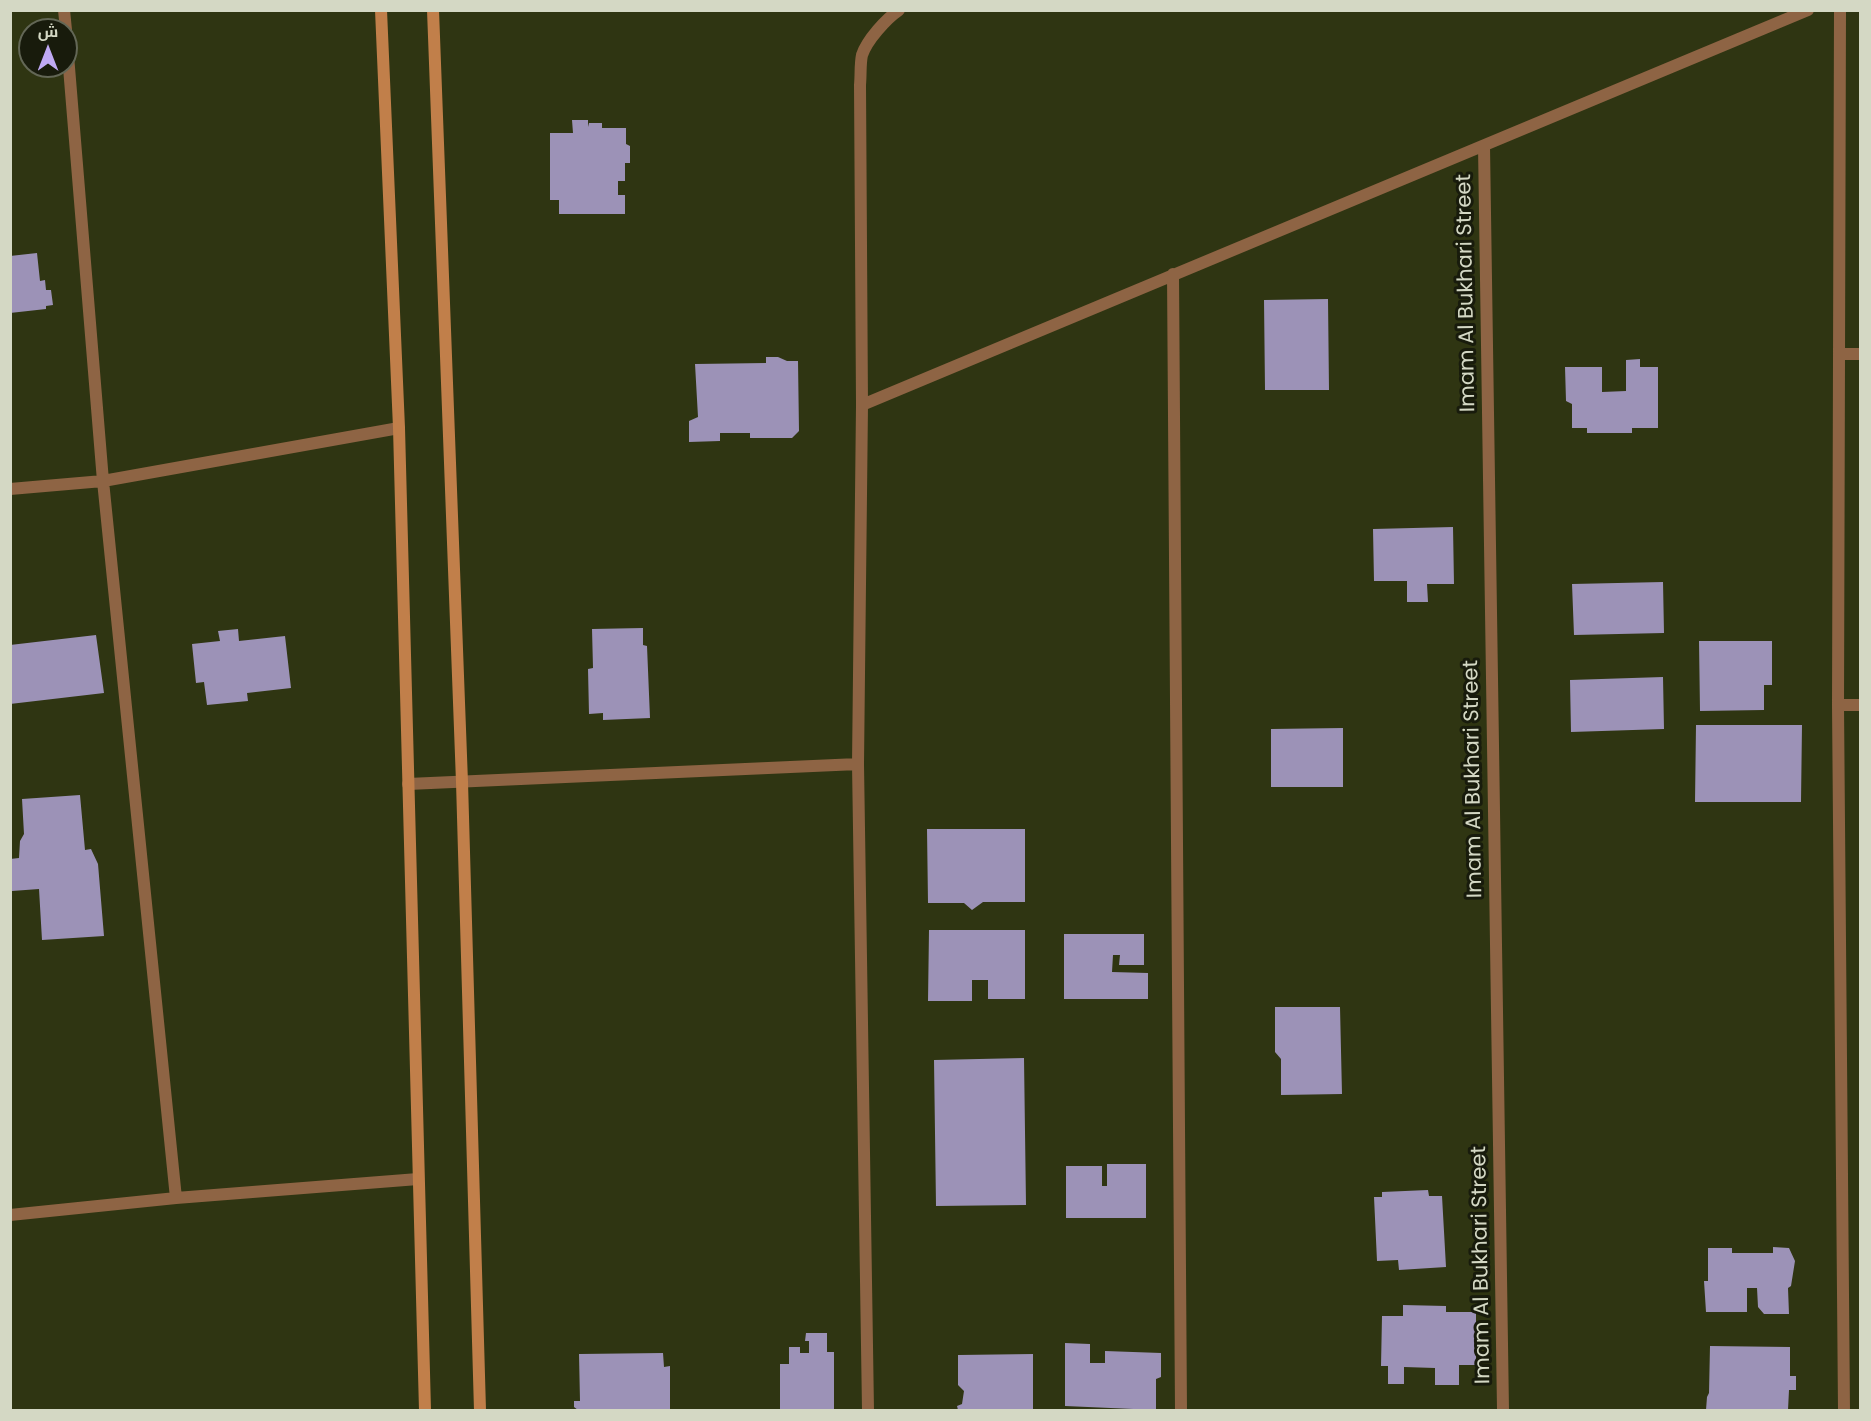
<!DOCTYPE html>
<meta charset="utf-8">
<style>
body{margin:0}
#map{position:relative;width:1871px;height:1421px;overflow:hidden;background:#2f3512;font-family:Poppins,Cairo,sans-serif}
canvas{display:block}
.frame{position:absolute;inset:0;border:12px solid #d4d8c4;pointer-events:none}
.north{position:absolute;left:18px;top:18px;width:60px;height:60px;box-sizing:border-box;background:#181b0c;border:2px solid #636756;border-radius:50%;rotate:0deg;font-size:16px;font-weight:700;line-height:24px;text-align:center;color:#d4d8c4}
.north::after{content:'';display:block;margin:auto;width:21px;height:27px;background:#bfa9f4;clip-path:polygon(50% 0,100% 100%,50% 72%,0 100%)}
</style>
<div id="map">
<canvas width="1871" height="1421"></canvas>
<div class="frame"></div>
<div class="north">ش</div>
</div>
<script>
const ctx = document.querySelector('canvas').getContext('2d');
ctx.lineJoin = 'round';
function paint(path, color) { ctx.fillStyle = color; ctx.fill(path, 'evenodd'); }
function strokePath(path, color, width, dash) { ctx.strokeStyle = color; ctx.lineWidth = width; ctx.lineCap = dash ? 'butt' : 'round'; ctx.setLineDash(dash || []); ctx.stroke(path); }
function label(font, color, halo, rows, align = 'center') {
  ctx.font = font + ' Poppins,sans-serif'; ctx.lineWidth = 6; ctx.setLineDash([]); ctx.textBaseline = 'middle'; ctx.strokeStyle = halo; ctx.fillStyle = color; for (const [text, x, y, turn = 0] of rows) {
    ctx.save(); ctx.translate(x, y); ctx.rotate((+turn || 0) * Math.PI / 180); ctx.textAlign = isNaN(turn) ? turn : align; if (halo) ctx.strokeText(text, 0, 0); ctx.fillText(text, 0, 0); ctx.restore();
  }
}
paint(new Path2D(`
 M 572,120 L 588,120 L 588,127 L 589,123 L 602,123 L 602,128 L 626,128 L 626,144 L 630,146 L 630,163 L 625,163 L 625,181 L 618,181 L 618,195 L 625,195 L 625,214 L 559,214 L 559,200 L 550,200 L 550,133 L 573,133 Z
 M 37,253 L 40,281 L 45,280 L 46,290 L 51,290 L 53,305 L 46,306 L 46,309 L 10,313 L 10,256 Z
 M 1328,299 L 1329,390 L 1265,390 L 1264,300 Z
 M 766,357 L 778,357 L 787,361 L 798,361 L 799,431 L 792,438 L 750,438 L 750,433 L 720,433 L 720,441 L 689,442 L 689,421 L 698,417 L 695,364 L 766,363 Z
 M 1640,359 L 1640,367 L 1658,367 L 1658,428 L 1632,428 L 1632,433 L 1587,433 L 1587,428 L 1572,428 L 1572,404 L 1566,401 L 1565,367 L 1602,367 L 1602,392 L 1626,391 L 1626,360 Z
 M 1453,527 L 1454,584 L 1427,584 L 1428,602 L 1407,602 L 1407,581 L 1374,581 L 1373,529 Z
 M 1663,582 L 1664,633 L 1574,635 L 1572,584 Z
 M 643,628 L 643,645 L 647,646 L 650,718 L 603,720 L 603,713 L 589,714 L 588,669 L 593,668 L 592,629 Z
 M 238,629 L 239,641 L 285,636 L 291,688 L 247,693 L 248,701 L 207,705 L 204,682 L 196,683 L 192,644 L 220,641 L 218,631 Z
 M 96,635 L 104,693 L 10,704 L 10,645 Z
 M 1699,641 L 1772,641 L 1772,685 L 1764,685 L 1764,710 L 1700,711 Z
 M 1663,677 L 1664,729 L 1571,732 L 1570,680 Z
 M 1696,725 L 1802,725 L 1801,802 L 1695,802 Z
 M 1343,728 L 1343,787 L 1271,787 L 1271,729 Z
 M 80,795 L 85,850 L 91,849 L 98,864 L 104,936 L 42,940 L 39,889 L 12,891 L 10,859 L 19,858 L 20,841 L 24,834 L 22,799 Z
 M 927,829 L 1025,829 L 1025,902 L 983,902 L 972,910 L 964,903 L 928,903 Z
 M 929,930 L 1025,930 L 1025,999 L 988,999 L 988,980 L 972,980 L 972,1001 L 928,1001 Z
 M 1064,934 L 1144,934 L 1144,965 L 1119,965 L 1120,955 L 1113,955 L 1112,972 L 1148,973 L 1148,999 L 1064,999 Z
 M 1275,1007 L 1340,1007 L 1342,1094 L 1281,1095 L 1281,1059 L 1275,1052 Z
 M 1024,1058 L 1026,1205 L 936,1206 L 934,1060 Z
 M 1107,1164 L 1146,1164 L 1146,1218 L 1066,1218 L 1066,1166 L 1102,1166 L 1102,1186 L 1107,1186 Z
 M 1428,1190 L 1429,1196 L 1442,1196 L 1446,1267 L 1399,1270 L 1398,1260 L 1377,1261 L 1374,1197 L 1382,1197 L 1382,1192 Z
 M 1773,1247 L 1789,1248 L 1795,1261 L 1791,1286 L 1788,1288 L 1789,1314 L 1764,1314 L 1758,1307 L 1757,1288 L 1747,1288 L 1747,1312 L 1706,1312 L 1704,1281 L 1708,1281 L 1708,1248 L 1732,1248 L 1732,1253 L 1773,1253 Z
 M 1403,1305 L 1446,1306 L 1446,1312 L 1476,1312 L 1476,1365 L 1459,1365 L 1459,1385 L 1435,1385 L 1435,1368 L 1404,1367 L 1404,1384 L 1388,1384 L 1388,1366 L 1381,1366 L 1382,1316 L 1403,1316 Z
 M 806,1333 L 827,1333 L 827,1352 L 834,1352 L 834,1410 L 780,1410 L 780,1364 L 789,1364 L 789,1347 L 800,1347 L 800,1353 L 809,1353 L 809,1341 L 805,1341 Z
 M 1065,1343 L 1090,1344 L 1090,1363 L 1105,1363 L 1105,1351 L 1161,1353 L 1161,1377 L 1156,1379 L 1156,1410 L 1065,1406 Z
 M 1710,1346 L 1790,1347 L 1790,1376 L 1796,1376 L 1796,1390 L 1789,1390 L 1788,1410 L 1706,1410 L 1707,1397 L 1709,1393 Z
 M 663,1353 L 664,1367 L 670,1366 L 670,1410 L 578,1410 L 574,1407 L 574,1401 L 580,1401 L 579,1354 Z
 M 1033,1354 L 1033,1410 L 958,1410 L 957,1406 L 962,1404 L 964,1391 L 958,1385 L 958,1355 Z`), '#9c92b7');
strokePath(new Path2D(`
 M 64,10 L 66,30
 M 1840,10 L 1838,705 L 1844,1410
 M 66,31 L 103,481 L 176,1198
 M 1484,146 L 1503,1410
 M 1173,274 L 1181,1410
 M 1840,354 L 1860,354
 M 862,405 L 1808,10
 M 10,489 L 103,481 L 399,428
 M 1838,705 L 1860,705
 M 408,784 L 858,764
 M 10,1215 L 176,1198 L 418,1179
 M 868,1410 L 858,764 L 862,405 L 860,85 C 861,75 860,64 862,55 C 867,40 886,19 899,10`), '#8e6444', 12);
strokePath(new Path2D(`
 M 381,10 L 399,428 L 425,1410
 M 433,10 L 462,782 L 480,1410`), '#c17f4a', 12);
label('21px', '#d4d8c4', '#181b0c', [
 ["Imam Al Bukhari Street",1467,293,-91],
 ["Imam Al Bukhari Street",1474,779,-91],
 ["Imam Al Bukhari Street",1482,1265,-91]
]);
</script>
